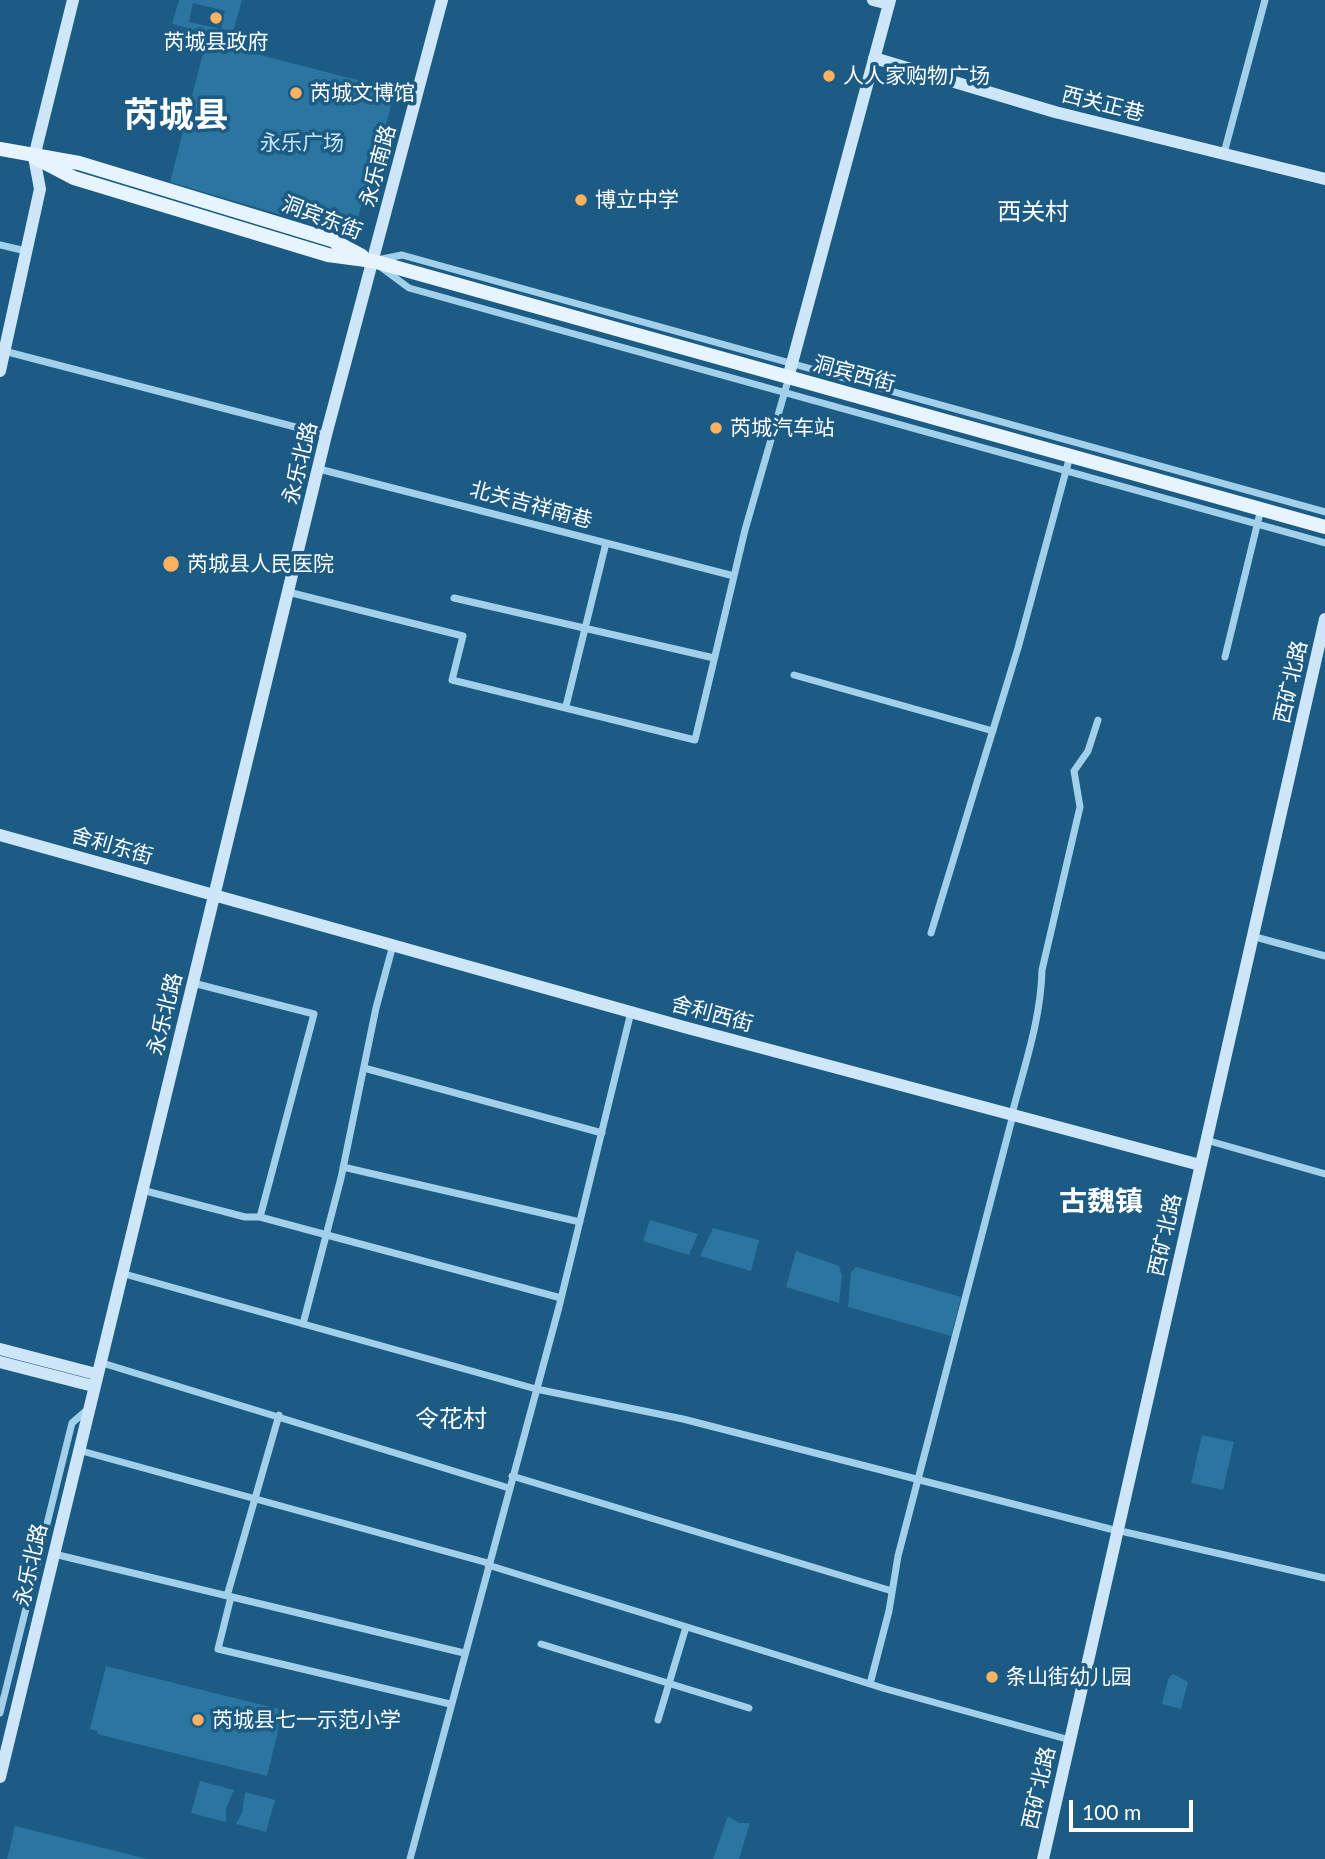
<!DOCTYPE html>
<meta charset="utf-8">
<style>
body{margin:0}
#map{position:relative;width:1325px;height:1859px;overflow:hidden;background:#1c5b84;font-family:Lato,sans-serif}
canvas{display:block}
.scale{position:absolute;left:1069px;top:1800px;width:124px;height:32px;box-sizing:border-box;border:4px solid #fff;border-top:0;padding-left:9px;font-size:21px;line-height:24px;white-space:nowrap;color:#fff;-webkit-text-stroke:5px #1c5b84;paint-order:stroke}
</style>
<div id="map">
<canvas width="1325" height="1859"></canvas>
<div class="scale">100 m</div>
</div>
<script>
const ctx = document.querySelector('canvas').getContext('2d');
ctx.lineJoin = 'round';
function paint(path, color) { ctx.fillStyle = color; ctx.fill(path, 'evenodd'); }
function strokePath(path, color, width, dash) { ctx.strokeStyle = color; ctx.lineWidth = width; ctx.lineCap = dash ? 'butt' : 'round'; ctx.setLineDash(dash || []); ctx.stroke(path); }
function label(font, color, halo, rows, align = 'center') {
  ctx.font = font + ' Lato,"Noto Sans SC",sans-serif'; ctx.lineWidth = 7; ctx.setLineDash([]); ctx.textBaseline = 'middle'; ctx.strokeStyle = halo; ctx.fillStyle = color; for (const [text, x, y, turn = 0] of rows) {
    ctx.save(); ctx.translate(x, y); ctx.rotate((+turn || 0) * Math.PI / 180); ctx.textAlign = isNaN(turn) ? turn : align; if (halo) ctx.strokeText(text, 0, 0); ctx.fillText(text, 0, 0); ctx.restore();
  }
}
paint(new Path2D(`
 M 179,0 L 242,0 L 231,39 L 172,24 ZM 193,3 L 225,11 L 221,29 L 189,22 Z
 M 206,41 L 396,90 L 358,217 L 343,227 L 326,228 L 170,182 Z
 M 650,1220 L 698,1234 L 689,1255 L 643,1241 Z
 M 713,1228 L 759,1240 L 751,1271 L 700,1256 Z
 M 796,1251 L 839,1266 L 842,1276 L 839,1303 L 786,1287 Z
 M 856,1267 L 961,1297 L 951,1336 L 848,1307 L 851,1272 Z
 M 1202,1435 L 1234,1442 L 1223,1490 L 1191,1483 Z
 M 106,1666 L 283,1710 L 267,1776 L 97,1734 L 98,1731 L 90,1729 Z
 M 1173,1674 L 1188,1682 L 1181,1709 L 1162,1704 L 1168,1679 Z
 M 200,1781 L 234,1790 L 226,1809 L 226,1822 L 191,1813 Z
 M 245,1792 L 275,1800 L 266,1832 L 236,1824 L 242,1813 Z
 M 728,1816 L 739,1823 L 750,1823 L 739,1859 L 713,1859 Z
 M 15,1826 L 148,1859 L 7,1859 Z`), '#2b75a1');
strokePath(new Path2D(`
 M 1224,153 L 1265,0
 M 0,245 L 26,251
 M 382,259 L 402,255 L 1325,512
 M 382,268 L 409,288 L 1325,543
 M 4,351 L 326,435
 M 319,469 L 734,576
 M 288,592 L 463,636 L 452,680 L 695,740 L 745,530 L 789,377
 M 454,598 L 714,658
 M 1225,657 L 1261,509
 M 794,675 L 993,731
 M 566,706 L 606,543
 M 931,933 L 1018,648 L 1070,456
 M 1259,938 L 1325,956
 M 193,983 L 314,1014 L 260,1217
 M 364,1068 L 602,1133
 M 1012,1114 C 1024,1067 1041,1019 1042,970 L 1080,807 L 1074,771 L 1088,751 L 1098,720
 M 1213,1142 L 1325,1174
 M 343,1167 L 580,1222
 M 142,1190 L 245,1217 L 260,1217 L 561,1298
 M 121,1273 L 536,1389 L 683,1419 L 1118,1531
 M 303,1324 L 341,1178 L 376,1008 L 393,945
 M 99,1362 L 509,1488
 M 78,1450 L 488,1563
 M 512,1476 L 892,1591
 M 1125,1532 L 1325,1578
 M 54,1554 L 464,1653
 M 488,1565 L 886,1689 L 1070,1740
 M 227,1596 L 279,1415
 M 231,1597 L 218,1649 L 450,1704
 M 541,1644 L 749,1708
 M 870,1684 L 889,1611 L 898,1556 L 1013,1115
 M 0,1713 L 72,1423 L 87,1410
 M 658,1720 L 686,1627
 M 410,1859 L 559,1307 L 631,1012`), '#a2d0eb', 7);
strokePath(new Path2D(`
 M 873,0 L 889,4
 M 874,58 L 1055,112 L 1325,179
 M 0,371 L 40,189 L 34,157 L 73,0
 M 788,378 L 890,0
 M 0,835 L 684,1027 L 1200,1165
 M 0,1349 L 96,1374
 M 0,1362 L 93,1386
 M 0,1777 L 326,435 L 442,0
 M 1043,1859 L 1325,619`), '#cee7f8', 12);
strokePath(new Path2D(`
 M 0,149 L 79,163 L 332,240 L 362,256
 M 34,157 L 74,178 L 328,255 L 373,261 L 1325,527`), '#e6f4fe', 14);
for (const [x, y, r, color] of [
 [216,18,7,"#fbb360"],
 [829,76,7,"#fbb360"],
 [296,93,7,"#fbb360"],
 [581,200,7,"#fbb360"],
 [716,428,7,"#fbb360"],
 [171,564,9,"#fbb360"],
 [992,1677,7,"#fbb360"],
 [198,1720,7,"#fbb360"]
]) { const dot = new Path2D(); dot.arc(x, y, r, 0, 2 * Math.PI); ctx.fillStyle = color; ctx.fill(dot); strokePath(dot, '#1c5b84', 2.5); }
label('21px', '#fff', '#1c5b84', [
 ["芮城县政府",216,42,"center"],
 ["人人家购物广场",843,76],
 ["芮城文博馆",310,93],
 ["博立中学",595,200],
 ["芮城汽车站",730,428],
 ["芮城县人民医院",187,564],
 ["条山街幼儿园",1006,1677],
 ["芮城县七一示范小学",212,1720]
], 'left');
label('21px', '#fff', '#1c5b84', [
 ["西关正巷",1103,104,14],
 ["永乐南路",378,166,-75],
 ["洞宾东街",322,218,21],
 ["洞宾西街",854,374,15],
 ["永乐北路",300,463,-76],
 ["北关吉祥南巷",531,505,15],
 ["西矿北路",1291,682,-77],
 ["舍利东街",112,846,16],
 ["永乐北路",165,1014,-76],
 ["舍利西街",712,1014,15],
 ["西矿北路",1165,1235,-77],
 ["永乐北路",31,1565,-77],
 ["西矿北路",1039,1788,-77]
]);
label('21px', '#c7e6f8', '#1c5b84', [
 ["永乐广场",302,143]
]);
label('24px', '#fff', '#1c5b84', [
 ["西关村",1033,212],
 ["令花村",451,1419]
]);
label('bold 28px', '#fff', '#1c5b84', [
 ["古魏镇",1101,1202]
]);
label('bold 35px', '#fff', '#1c5b84', [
 ["芮城县",176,116]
]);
</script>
